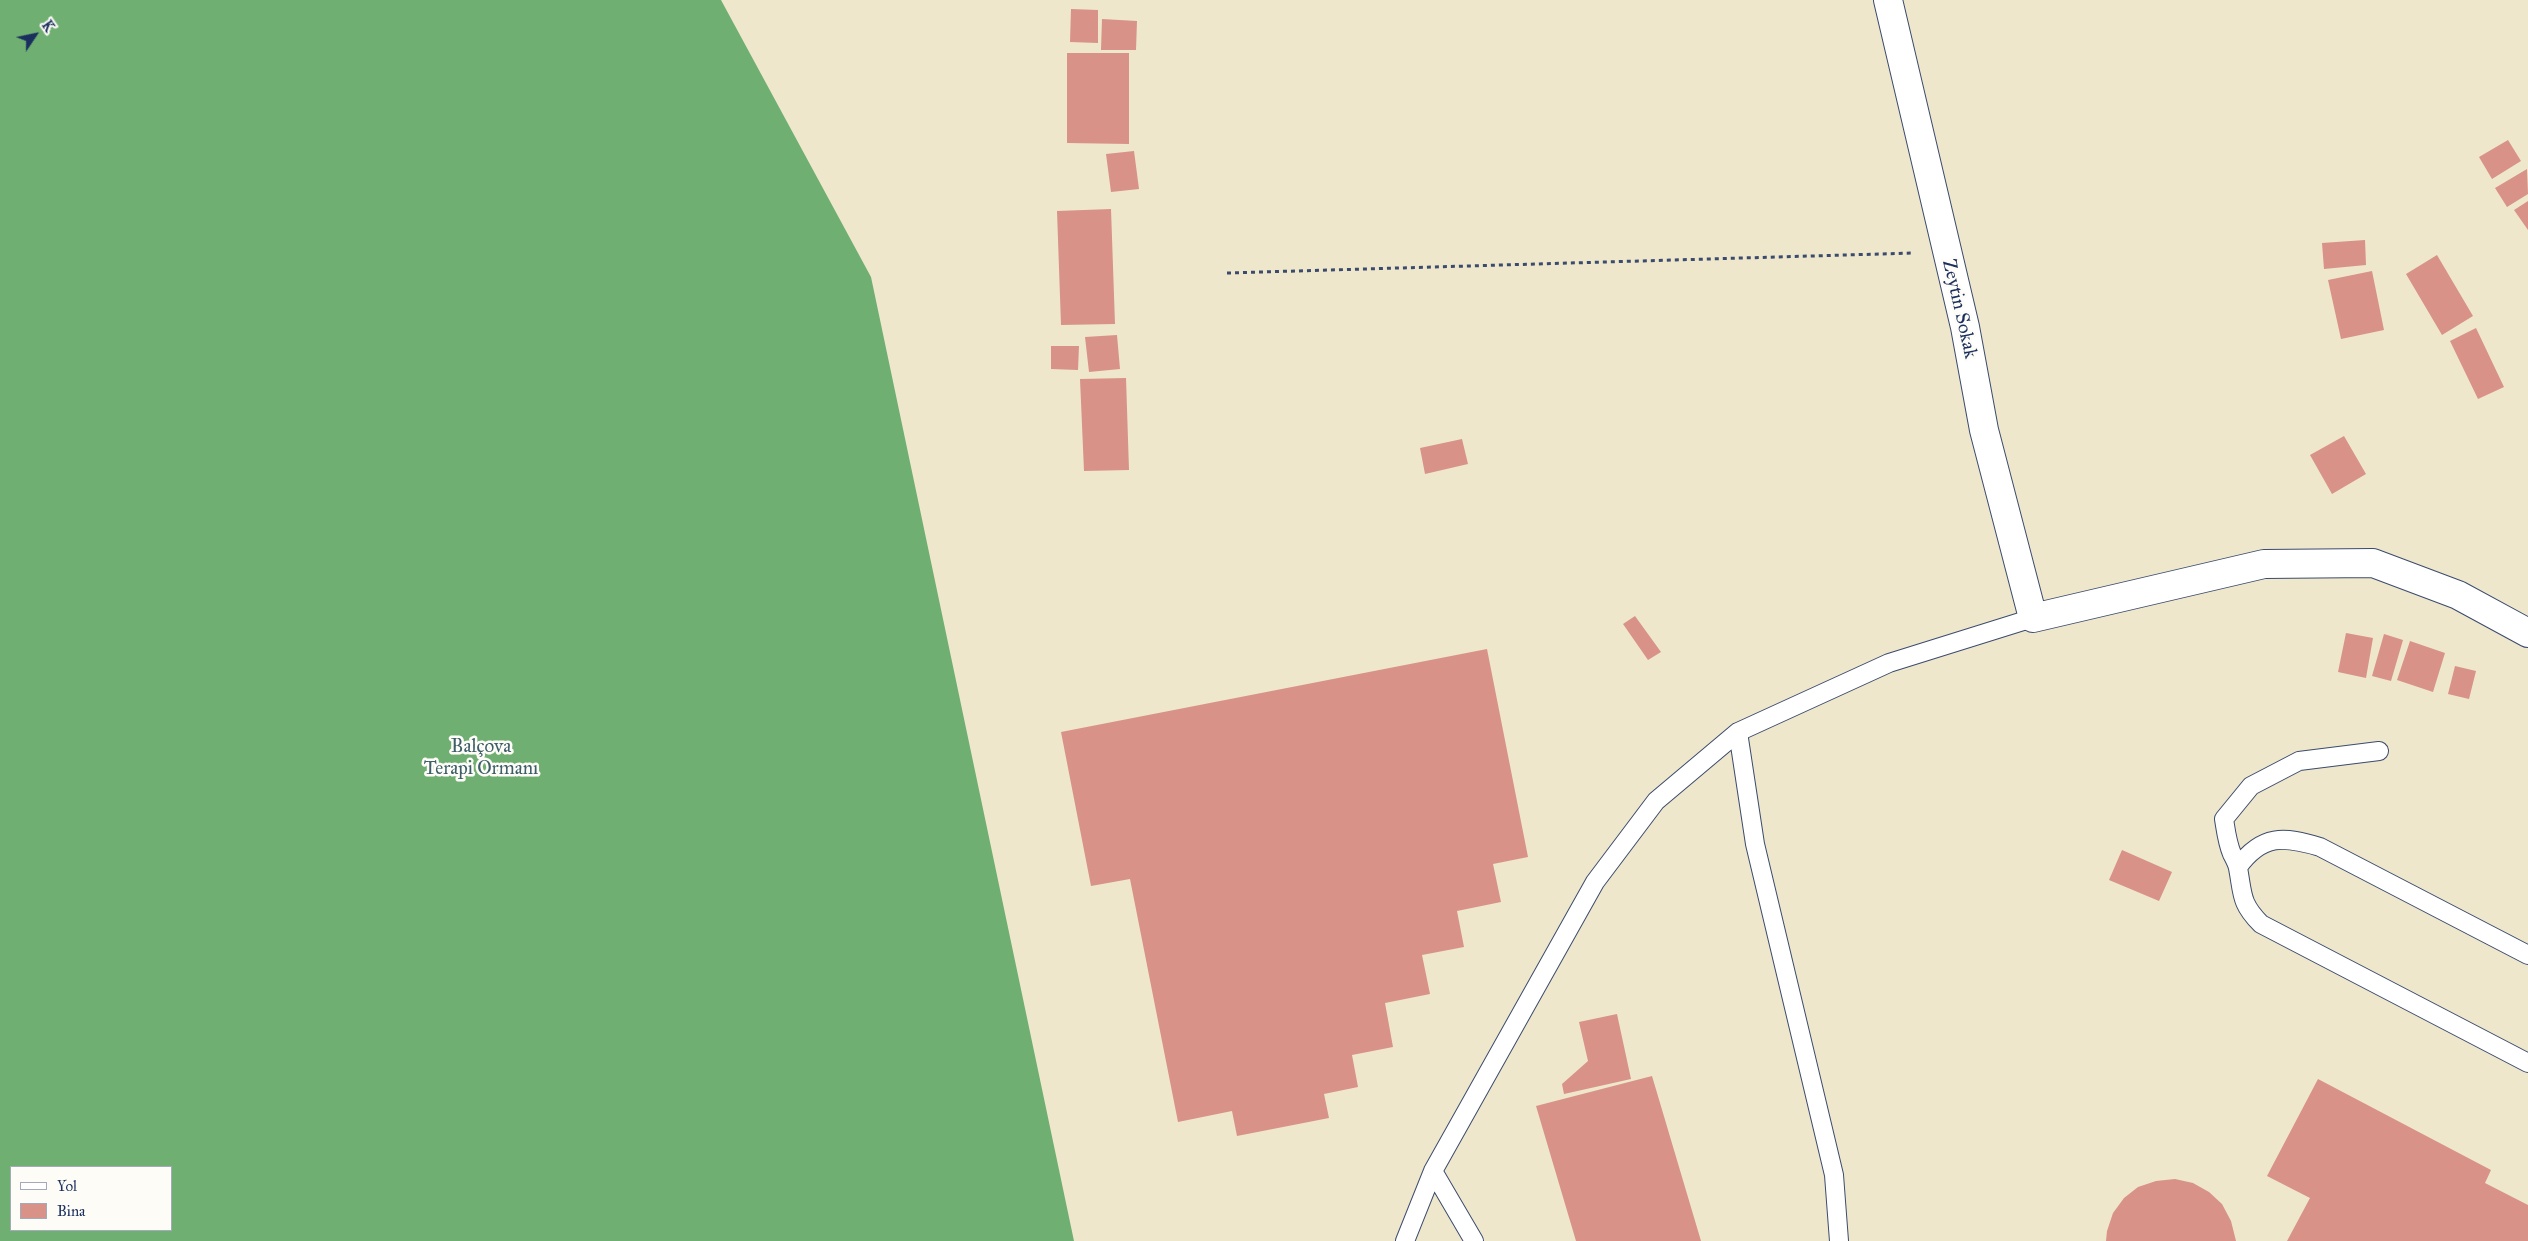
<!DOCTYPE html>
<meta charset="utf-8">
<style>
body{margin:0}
#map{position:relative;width:2528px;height:1241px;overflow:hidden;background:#eee7cb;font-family:"IM FELL Great Primer",serif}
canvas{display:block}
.legend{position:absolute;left:10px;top:1166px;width:162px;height:65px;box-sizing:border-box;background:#fdfcf7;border:1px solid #a3aaba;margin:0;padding:6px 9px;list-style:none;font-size:15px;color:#1b2f5e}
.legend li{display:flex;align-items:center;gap:10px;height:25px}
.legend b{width:25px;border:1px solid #a3aaba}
.north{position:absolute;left:10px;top:10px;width:50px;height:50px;-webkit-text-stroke:4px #fdfcf7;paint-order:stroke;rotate:56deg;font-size:14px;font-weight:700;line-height:20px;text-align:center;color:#1b2f5e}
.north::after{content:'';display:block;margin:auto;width:18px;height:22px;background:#1b2f5e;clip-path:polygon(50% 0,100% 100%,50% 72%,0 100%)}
</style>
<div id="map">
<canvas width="2528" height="1241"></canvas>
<ul class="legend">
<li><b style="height:6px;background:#fff"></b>Yol</li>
<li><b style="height:14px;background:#d89288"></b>Bina</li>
</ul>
<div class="north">K</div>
</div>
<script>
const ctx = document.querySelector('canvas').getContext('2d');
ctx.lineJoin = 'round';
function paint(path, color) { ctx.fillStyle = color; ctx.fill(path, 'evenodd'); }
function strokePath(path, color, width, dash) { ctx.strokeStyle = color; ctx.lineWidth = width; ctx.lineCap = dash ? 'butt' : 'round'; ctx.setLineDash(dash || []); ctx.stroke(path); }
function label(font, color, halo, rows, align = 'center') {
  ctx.font = font + ' "IM FELL Great Primer",serif'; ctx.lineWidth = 5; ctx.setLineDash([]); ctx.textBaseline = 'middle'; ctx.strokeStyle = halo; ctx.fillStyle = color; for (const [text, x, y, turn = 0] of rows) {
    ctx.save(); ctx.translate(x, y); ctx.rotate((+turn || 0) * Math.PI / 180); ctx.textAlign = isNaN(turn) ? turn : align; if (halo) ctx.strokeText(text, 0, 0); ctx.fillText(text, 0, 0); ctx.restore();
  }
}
paint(new Path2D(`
 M 0,0 L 721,0 L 871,277 L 1074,1241 L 0,1241 ZM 11,1167 L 171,1167 L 171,1230 L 11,1230 Z`), '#6faf71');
paint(new Path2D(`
 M 1071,9 L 1098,10 L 1098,43 L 1070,42 Z
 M 1102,19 L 1137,21 L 1136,50 L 1101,50 Z
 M 1067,53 L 1129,53 L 1129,144 L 1067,143 Z
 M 2508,140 L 2521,161 L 2492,179 L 2479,157 Z
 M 1134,151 L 1139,189 L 1111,192 L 1106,154 Z
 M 2527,169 L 2528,194 L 2507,207 L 2495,188 Z
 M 2528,201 L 2528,230 L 2514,210 Z
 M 1111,209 L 1115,324 L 1061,325 L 1057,211 Z
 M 2365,240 L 2366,265 L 2324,269 L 2322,243 Z
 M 2437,255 L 2473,316 L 2442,335 L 2406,274 Z
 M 2372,271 L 2384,330 L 2341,339 L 2328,280 Z
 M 2476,328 L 2504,387 L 2478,399 L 2450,341 Z
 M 1117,335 L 1120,369 L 1089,372 L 1085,337 Z
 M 1051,346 L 1079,346 L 1078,370 L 1051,369 Z
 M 1126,378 L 1129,470 L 1084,471 L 1080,379 Z
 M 2344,436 L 2366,474 L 2332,494 L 2310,455 Z
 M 1462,439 L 1468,464 L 1425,474 L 1420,448 Z
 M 1635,616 L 1661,652 L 1648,660 L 1623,624 Z
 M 2346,633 L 2373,638 L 2366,678 L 2338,672 Z
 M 2384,634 L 2403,640 L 2391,681 L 2372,676 Z
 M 2410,641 L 2445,653 L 2433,692 L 2397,680 Z
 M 1487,649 L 1528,857 L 1493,864 L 1501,902 L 1457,911 L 1464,947 L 1422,955 L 1430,994 L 1385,1003 L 1393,1047 L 1352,1055 L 1358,1087 L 1324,1094 L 1329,1118 L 1237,1136 L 1232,1111 L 1178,1122 L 1130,879 L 1091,886 L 1061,732 Z
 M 2455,666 L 2476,671 L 2469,699 L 2448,694 Z
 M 2122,850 L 2172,872 L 2159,901 L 2109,880 Z
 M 1617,1014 L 1631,1079 L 1564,1094 L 1562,1084 L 1588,1061 L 1579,1022 Z
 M 1652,1076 L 1701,1241 L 1576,1241 L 1536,1106 Z
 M 2318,1079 L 2491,1170 L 2485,1183 L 2528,1205 L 2528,1241 L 2287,1241 L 2310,1198 L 2267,1176 Z
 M 2175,1179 L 2193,1183 L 2209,1192 L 2222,1204 L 2231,1221 L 2236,1241 L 2106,1241 L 2107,1231 L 2113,1213 L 2124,1198 L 2138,1187 L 2156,1181 Z`), '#d89288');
const lane = new Path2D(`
 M 1738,732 L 1755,844 L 1834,1175 L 1839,1241
 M 2379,751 L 2299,761 L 2251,786 L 2224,819 C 2226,831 2227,842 2232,854 C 2234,858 2237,863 2238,868 C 2243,894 2240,903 2261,924 L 2528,1063
 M 2238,867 C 2262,834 2284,836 2320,847 L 2528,955
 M 1433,1171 L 1474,1241
 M 1405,1241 L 1433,1171 L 1595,882 L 1656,801 L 1738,732 L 1889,663 L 2033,618`);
const secondary = new Path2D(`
 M 1888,0 L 1965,327 L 1984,430 L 2033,618 L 2264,564 L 2373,563 L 2458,595 L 2528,633`);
strokePath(lane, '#3b4b6e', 20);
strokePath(secondary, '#3b4b6e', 30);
strokePath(new Path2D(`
 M 1227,273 L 1914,253`), '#3b4b6e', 3, [4, 4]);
strokePath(lane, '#fff', 18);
strokePath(secondary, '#fff', 28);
label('19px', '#1b2f5e', '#fdfcf7', [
 ["Zeytin Sokak",1959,309,77]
]);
label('19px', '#3c5e69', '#fdfcf7', [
 ["Balçova",481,747],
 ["Terapi Ormanı",481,769]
]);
</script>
